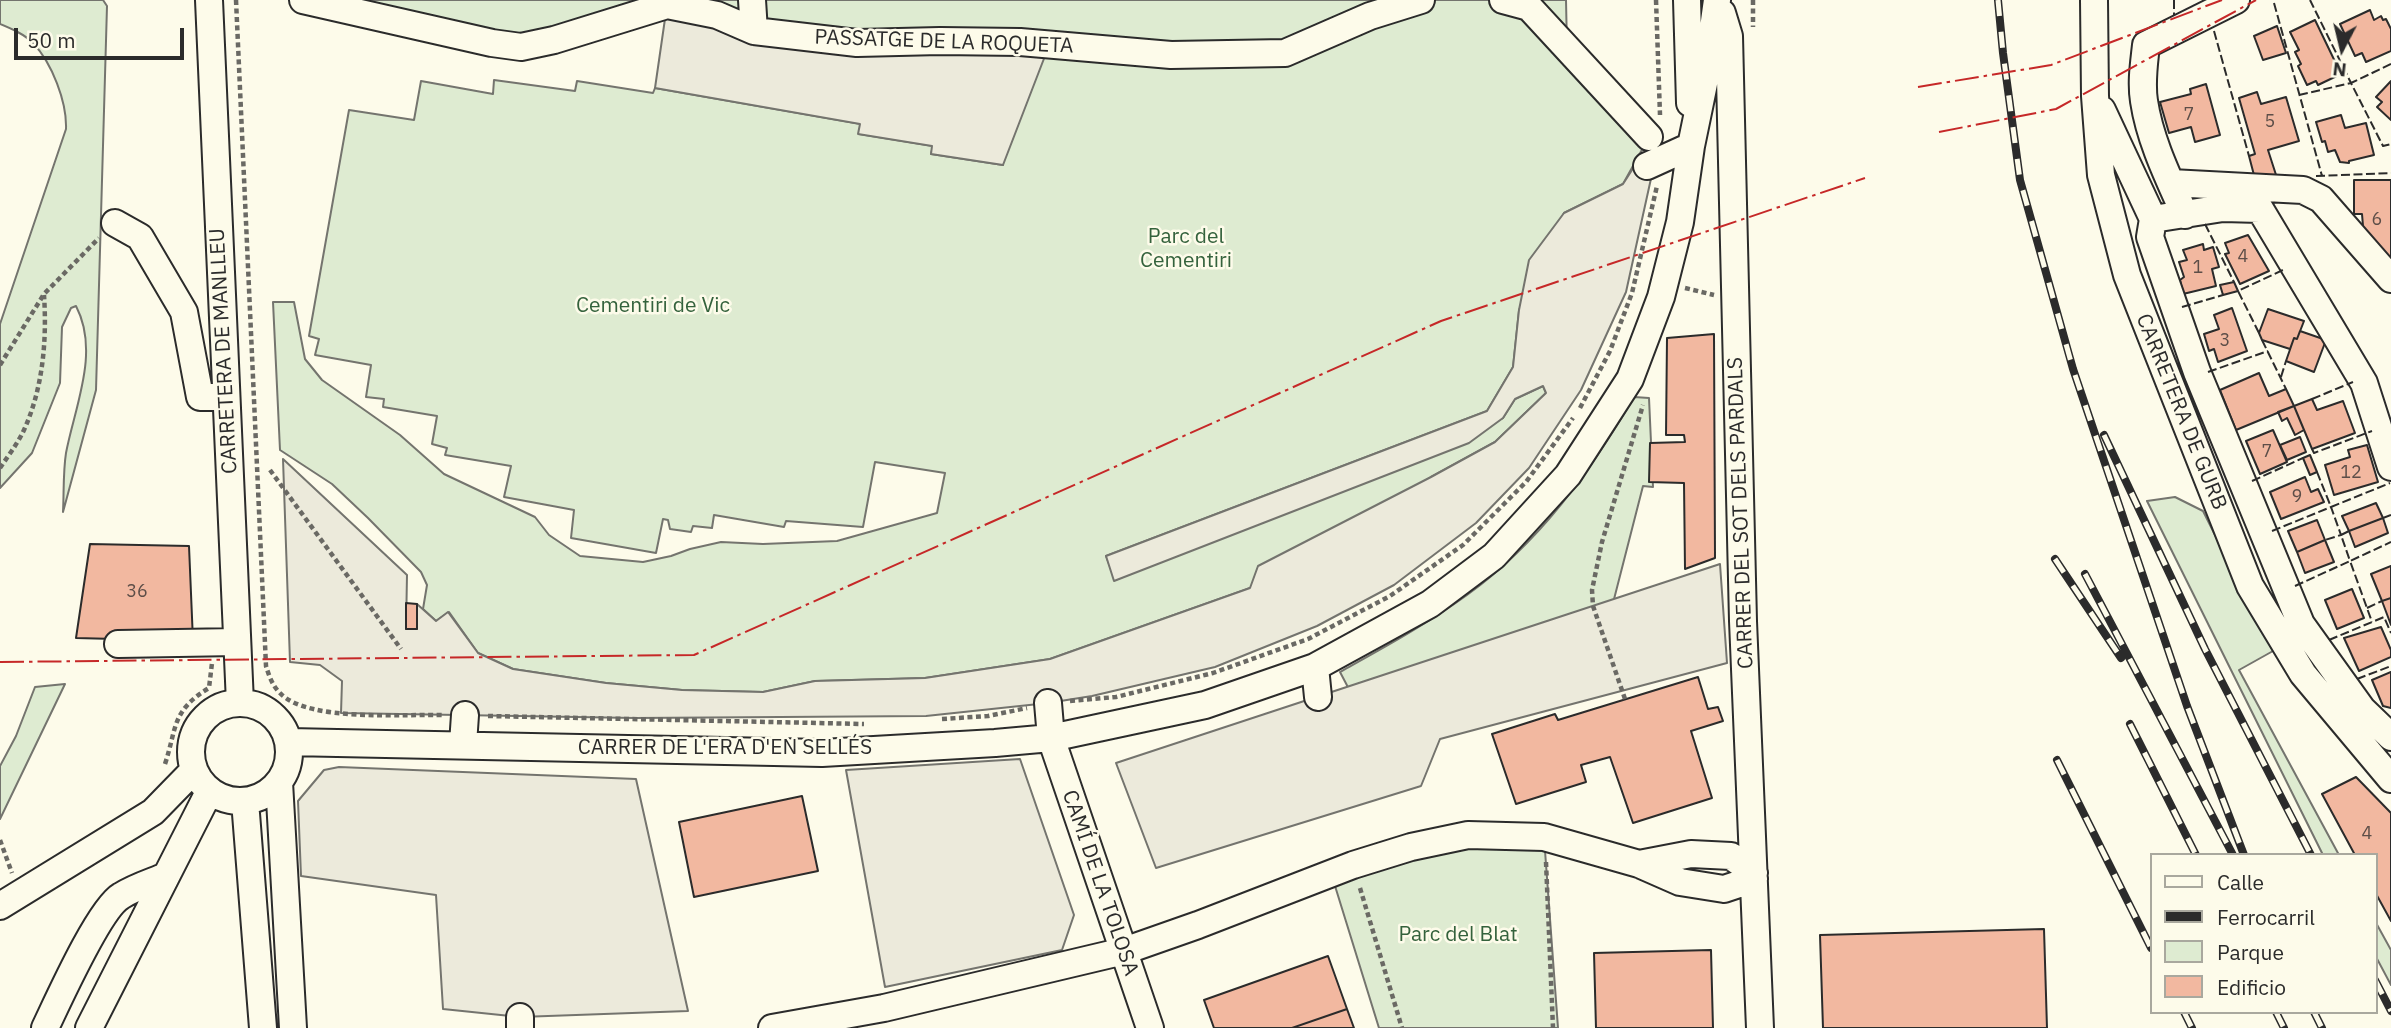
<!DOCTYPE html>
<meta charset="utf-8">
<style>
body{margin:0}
#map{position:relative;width:2391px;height:1028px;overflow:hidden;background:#fdfbea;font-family:"IBM Plex Sans",sans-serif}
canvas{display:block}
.legend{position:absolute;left:2150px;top:853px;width:228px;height:161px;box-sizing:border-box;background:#fdfbea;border:2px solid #a9a89e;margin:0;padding:9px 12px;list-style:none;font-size:21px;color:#2b2b2b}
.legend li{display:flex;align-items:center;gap:14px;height:35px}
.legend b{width:35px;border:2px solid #a9a89e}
.north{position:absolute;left:2307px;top:14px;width:70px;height:70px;-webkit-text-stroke:5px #fdfbea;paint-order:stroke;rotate:187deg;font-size:19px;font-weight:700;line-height:28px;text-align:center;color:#2b2b2b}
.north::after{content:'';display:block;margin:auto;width:24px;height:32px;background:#2b2b2b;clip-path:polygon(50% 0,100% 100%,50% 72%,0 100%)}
.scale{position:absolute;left:14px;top:28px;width:170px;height:32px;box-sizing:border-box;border:4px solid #2b2b2b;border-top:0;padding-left:9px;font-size:21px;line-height:24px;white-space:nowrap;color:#2b2b2b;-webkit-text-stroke:5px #fdfbea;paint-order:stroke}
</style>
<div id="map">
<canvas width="2391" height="1028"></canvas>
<ul class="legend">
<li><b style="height:9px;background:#fdfbea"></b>Calle</li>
<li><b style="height:9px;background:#2b2b2b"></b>Ferrocarril</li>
<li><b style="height:19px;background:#deebd1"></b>Parque</li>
<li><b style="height:19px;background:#f2b8a0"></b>Edificio</li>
</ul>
<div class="north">N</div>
<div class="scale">50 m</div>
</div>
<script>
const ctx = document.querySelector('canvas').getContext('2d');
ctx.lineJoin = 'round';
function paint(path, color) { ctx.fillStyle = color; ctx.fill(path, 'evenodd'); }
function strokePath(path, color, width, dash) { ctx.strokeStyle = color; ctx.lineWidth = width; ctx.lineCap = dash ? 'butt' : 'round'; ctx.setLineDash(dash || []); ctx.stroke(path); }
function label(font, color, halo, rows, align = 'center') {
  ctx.font = font + ' "IBM Plex Sans",sans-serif'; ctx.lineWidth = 5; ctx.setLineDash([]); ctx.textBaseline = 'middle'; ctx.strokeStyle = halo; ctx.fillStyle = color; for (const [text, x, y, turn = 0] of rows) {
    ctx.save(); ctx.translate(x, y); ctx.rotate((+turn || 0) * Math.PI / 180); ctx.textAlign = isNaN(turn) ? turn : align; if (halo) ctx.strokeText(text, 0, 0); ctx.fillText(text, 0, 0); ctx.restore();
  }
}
const green = new Path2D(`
 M 0,0 L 103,0 L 107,6 L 96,390 L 63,512 C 64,493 63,472 66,453 C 75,406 100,352 76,306 L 71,308 L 62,327 L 60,383 L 32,453 L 0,488 L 0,324 L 66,129 C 67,102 52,63 33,43 C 24,34 12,29 0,24 Z
 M 303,0 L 1566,0 L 1567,48 L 1649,137 L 1623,184 L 1564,213 L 1519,310 L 1513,367 L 1487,411 L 1106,556 L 1115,580 L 1503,418 L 1515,399 L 1543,386 L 1546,393 L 1495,442 L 1431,477 L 1250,588 L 1050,659 L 925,678 L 815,681 L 763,692 L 682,690 L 606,683 L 513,669 L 478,653 L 449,612 L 436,621 L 423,609 L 427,585 L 421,572 L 368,518 L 332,484 L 280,450 L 273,302 L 294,302 L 305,359 L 322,380 L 400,435 L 444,474 L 535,517 L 549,535 L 580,556 L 643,562 L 671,556 L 690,549 L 721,542 L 763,544 L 837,541 L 937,513 L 945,473 L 875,462 L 863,527 L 786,521 L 784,527 L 714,515 L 712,528 L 693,526 L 691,532 L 670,529 L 668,520 L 663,519 L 656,553 L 571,538 L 574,510 L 504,497 L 511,466 L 445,455 L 447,448 L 432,444 L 437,416 L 383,407 L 384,399 L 366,397 L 371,365 L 315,355 L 319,339 L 309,336 L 349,110 L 414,120 L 421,81 L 493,94 L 494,80 L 575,91 L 577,81 L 653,93 L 655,88 L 861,124 L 859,134 L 933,146 L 931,154 L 1003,165 L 857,43 L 667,5 L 554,40 Z
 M 1634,397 L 1649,398 L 1653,487 L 1643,486 L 1612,607 L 1351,693 L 1340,672 C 1383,648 1427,624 1467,595 C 1539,543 1590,472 1634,397 Z
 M 2175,497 L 2203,511 L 2273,651 L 2239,670 L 2339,855 L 2323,855 L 2147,501 Z
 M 65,684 L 0,819 L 0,766 L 16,736 L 35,687 Z
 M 1544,837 L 1558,1028 L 1379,1028 L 1331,873 L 1353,865 Z
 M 2375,921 L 2391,950 L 2391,985 L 2375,955 Z`);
paint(green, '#deebd1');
strokePath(green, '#74746e', 2);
const parking = new Path2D(`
 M 667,5 L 754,31 L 1050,43 L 1003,165 L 931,154 L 932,146 L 858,134 L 860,124 L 655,88 Z
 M 1641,156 L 1652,174 L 1626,292 L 1581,390 L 1529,468 L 1476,523 L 1394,585 L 1317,626 L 1215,667 L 1092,696 L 1048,703 L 926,716 L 635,718 L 341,713 L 342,681 L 320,665 L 290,662 L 283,459 L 407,575 L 406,629 L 417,629 L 417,604 L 436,621 L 448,612 L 478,653 L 513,669 L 606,683 L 682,690 L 763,692 L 815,681 L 925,678 L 1050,659 L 1250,588 L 1258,566 L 1431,477 L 1495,442 L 1546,393 L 1543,386 L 1515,399 L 1503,418 L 1469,443 L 1114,581 L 1106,556 L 1487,411 L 1513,367 L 1519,310 L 1529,260 L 1564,213 L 1623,184 Z
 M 1720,564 L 1727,663 L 1440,739 L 1421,786 L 1156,868 L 1116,763 Z
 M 1020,759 L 1074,915 L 1062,950 L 885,987 L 846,770 Z
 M 339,767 L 636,779 L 688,1011 L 520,1017 L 443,1009 L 436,895 L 301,876 L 298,801 L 324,770 Z`);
paint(parking, '#eceadb');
strokePath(parking, '#74746e', 2);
const building = new Path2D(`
 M 2370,10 L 2374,20 L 2381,16 L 2383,20 L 2386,19 L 2391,29 L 2391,51 L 2366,62 L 2362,53 L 2355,56 L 2340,24 Z
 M 2315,20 L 2341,74 L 2318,85 L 2316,81 L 2307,85 L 2298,66 L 2301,64 L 2295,52 L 2299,50 L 2290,32 Z
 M 2277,26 L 2286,53 L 2263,60 L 2254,36 Z
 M 2391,81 L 2391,120 L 2377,107 L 2382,102 L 2376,97 Z
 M 2206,84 L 2220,135 L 2195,142 L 2191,127 L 2169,133 L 2160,102 L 2191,94 L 2190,89 Z
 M 2257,92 L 2261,104 L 2286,97 L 2299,141 L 2268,150 L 2277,178 L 2255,179 L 2249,156 L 2255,154 L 2239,98 Z
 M 2341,115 L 2345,128 L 2366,123 L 2374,155 L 2349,161 L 2349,163 L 2340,162 L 2335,150 L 2328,152 L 2325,141 L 2322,142 L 2316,122 Z
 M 2354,180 L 2391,180 L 2391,265 L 2359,227 L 2363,226 L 2362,214 L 2354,214 Z
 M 2248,235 L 2269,271 L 2240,284 L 2225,254 L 2229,253 L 2225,243 Z
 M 2203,244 L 2204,250 L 2213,247 L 2219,267 L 2212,269 L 2216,286 L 2183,294 L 2180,280 L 2184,277 L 2179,262 L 2187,260 L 2183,250 Z
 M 2234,282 L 2238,291 L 2223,295 L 2220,285 Z
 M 2232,308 L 2247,351 L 2218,362 L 2214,349 L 2209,351 L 2204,334 L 2219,329 L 2214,315 Z
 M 2268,309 L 2304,321 L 2297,339 L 2294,338 L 2290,349 L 2262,340 L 2259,333 Z
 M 2300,331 L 2326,340 L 2314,372 L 2286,361 L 2294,338 L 2297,339 Z
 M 1714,334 L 1715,558 L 1685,569 L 1684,483 L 1649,482 L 1650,443 L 1685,442 L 1684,435 L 1666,435 L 1667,338 Z
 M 2259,373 L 2269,396 L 2286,389 L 2294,406 L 2236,430 L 2220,390 Z
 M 2312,399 L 2317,410 L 2343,401 L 2355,433 L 2312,449 L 2294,406 Z
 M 2294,406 L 2304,430 L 2295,435 L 2287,418 L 2282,421 L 2278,412 Z
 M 2273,430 L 2287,462 L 2260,474 L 2246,441 Z
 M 2300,437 L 2306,452 L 2287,460 L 2280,445 Z
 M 2367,445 L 2378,482 L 2334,495 L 2325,465 L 2350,457 L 2348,450 Z
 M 2310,455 L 2317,472 L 2310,475 L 2303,458 Z
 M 2305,477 L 2311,492 L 2318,489 L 2324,502 L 2281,519 L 2270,492 Z
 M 2376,503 L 2383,518 L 2349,531 L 2342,516 Z
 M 2383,518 L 2388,533 L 2355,547 L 2349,531 Z
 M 2317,520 L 2325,540 L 2297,552 L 2288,531 Z
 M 2325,540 L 2334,562 L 2305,573 L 2297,552 Z
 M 90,544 L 189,546 L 193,641 L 76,638 Z
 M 2391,566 L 2391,598 L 2382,601 L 2371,574 Z
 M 2352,589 L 2364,618 L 2337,629 L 2325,600 Z
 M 2391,598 L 2391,625 L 2382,601 Z
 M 406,603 L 417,604 L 417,629 L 406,629 Z
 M 2381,627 L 2391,650 L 2391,657 L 2359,671 L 2344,638 Z
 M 2391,672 L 2391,708 L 2383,706 L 2372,680 Z
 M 1698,677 L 1708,709 L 1718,707 L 1723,721 L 1691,731 L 1712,798 L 1633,823 L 1610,757 L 1581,765 L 1586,782 L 1516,804 L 1492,734 L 1555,714 L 1558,720 Z
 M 2356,777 L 2391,813 L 2391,921 L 2375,892 L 2375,855 L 2355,855 L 2322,794 Z
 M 802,796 L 818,871 L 694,897 L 679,822 Z
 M 2044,929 L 2047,1028 L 1823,1028 L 1820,935 Z
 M 1711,950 L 1713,1028 L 1596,1028 L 1594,953 Z
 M 1328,956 L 1347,1009 L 1292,1028 L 1214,1028 L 1204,1000 Z
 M 1347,1009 L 1354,1028 L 1292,1028 Z`);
paint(building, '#f2b8a0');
strokePath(building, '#2b2b2b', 2);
const minor = new Path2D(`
 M 209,0 L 240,703
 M 303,0 L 492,43 L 521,47 L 554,40 L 667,5 L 717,15 L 754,31 L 857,43 L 940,41 L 1020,42 L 1171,55 L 1285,53 L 1370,16 L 1421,0
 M 752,0 L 754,31
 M 1503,0 L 1529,7 L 1649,137
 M 1687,0 L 1690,103
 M 2094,0 L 2095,96 L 2101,175 L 2127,275 L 2250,586 L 2303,674 L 2391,779
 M 1722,13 L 1729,36 L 1743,621 L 1760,1028
 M 2102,110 L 2153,219 L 2150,237 L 2197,372 L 2301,624 L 2362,709 L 2391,737
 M 1647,166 L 1691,146
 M 2171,183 L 2303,190 L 2321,199 L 2391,279
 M 2185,215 C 2169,179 2150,141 2144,101 C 2141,82 2144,64 2146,45 L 2236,0
 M 2153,219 L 2223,208 L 2260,209 L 2364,383 L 2391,467
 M 115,223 L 140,237 L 184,312 L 200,397 L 226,397
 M 118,644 L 237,642
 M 1315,667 L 1318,697
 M191 752a49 49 0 1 1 98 0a49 49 0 1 1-98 0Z
 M 1048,703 L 1051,738 L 1150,1028
 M 289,742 L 822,753 L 995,743 L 1051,738 L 1205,705 L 1315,667 L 1430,604 L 1494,556 L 1568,475 L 1630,379 L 1661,297 L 1680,222 L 1691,146 L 1708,64 L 1717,0
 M 463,744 L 465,715
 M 279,782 L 293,1028
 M 245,801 L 263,1028
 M 1639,864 L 1691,854 L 1731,856 L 1754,873
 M 0,906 L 153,812 L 194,770
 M 520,1017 L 520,1028
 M 45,1028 C 58,1001 99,909 121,896 C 135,887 152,882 166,876
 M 89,1028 L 209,792
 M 772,1028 L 884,1008 L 1124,951 L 1198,925 L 1353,865 L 1411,847 L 1468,835 L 1544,837 L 1639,864 L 1680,882 L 1724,889 L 1754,879`);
strokePath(minor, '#2b2b2b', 30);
strokePath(new Path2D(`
 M 236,0 L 266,666 C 269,676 273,687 281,694 C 309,722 405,714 444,715
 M 1656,0 L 1660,115
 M 1753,0 L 1753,27
 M 1685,288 L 1714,295
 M 0,365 L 44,294 L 99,238
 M 1580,408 L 1610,351 L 1632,293 L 1657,186
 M 0,468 C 8,456 18,443 24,430 C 43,388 47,340 44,295
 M 270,470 L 401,649
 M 1625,699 L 1593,606 L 1592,590 L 1602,542 L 1643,405
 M 1070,701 L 1116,697 L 1213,673 L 1308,639 L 1390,596 L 1463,545 L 1526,482 L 1573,418
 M 488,716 L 864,724
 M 942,719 L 988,716 L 1027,708
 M 165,764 C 177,728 171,711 209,688 L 212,663
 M 0,840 L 12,873
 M 1546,862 L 1553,1028
 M 1360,888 L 1402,1028`), '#6a6964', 4.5, [5, 3.5]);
strokePath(minor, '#fdfbea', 26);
const rail = new Path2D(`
 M 1998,0 L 2003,53 L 2020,180 L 2073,369 L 2187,706 L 2244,855
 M 2104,435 L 2205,649 L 2311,855
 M 2055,559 L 2121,658
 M 2085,574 L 2233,855
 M 2130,724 L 2196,855
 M 2057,760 L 2151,948
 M 2375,980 L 2391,1011
 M 2184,1012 L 2192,1028
 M 2276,1012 L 2284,1028
 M 2314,1012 L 2322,1028`);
strokePath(rail, '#2b2b2b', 8);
strokePath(rail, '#fdfbea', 5, [16]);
strokePath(new Path2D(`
 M 2174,0 L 2174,15
 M 2274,3 L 2322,176
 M 2214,31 L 2249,156
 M 2391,64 L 2351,83 L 2383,146 L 2391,144
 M 2299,95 L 2351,83 L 2310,0
 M 2316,176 L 2391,173
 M 2205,224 L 2234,282
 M 2182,307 L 2223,295
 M 2259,333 L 2238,291 L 2285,269
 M 2262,340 L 2286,389
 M 2208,372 L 2268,351
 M 2281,377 L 2286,361
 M 2312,399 L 2353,382
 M 2312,449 L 2314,453 L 2372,431
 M 2317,472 L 2331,507 L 2390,483
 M 2252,481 L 2303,458
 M 2383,518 L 2391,515
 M 2272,531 L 2331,507 L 2341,535 L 2325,540
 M 2349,531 L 2341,535 L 2350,561 L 2391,542
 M 2295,586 L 2350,561 L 2372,622
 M 2367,608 L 2382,601
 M 2329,640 L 2384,617 L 2391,633
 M 2357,679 L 2391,666`), '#2b2b2b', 2, [9, 3.5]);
strokePath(new Path2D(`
 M 1918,87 L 2051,65 L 2222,0
 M 1939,132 L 2056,109 L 2256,0
 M 0,662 L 694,655 L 1441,321 L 1865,178`), '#c62828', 2, [24, 5, 3.5, 5]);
label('18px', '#5d4e48', null, [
 ["7",2189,115],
 ["5",2270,122],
 ["6",2377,220],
 ["4",2243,257],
 ["1",2198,268],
 ["3",2225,341],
 ["7",2267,452],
 ["12",2351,473],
 ["9",2297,497],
 ["36",137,592],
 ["4",2367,834]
]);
label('21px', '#2b2b2b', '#fdfbea', [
 ["PASSATGE DE LA ROQUETA",944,42,2],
 ["CARRETERA DE MANLLEU",224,351,-93],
 ["CARRETERA DE GURB",2181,412,68],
 ["CARRER DEL SOT DELS PARDALS",1741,513,-92],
 ["CARRER DE L'ERA D'EN SELLÉS",725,748],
 ["CAMÍ DE LA TOLOSA",1100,883,71]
]);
label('21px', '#34623c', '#fdfbea', [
 ["Parc del",1186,237],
 ["Cementiri",1186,261],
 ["Cementiri de Vic",653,306],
 ["Parc del Blat",1458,935]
]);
</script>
